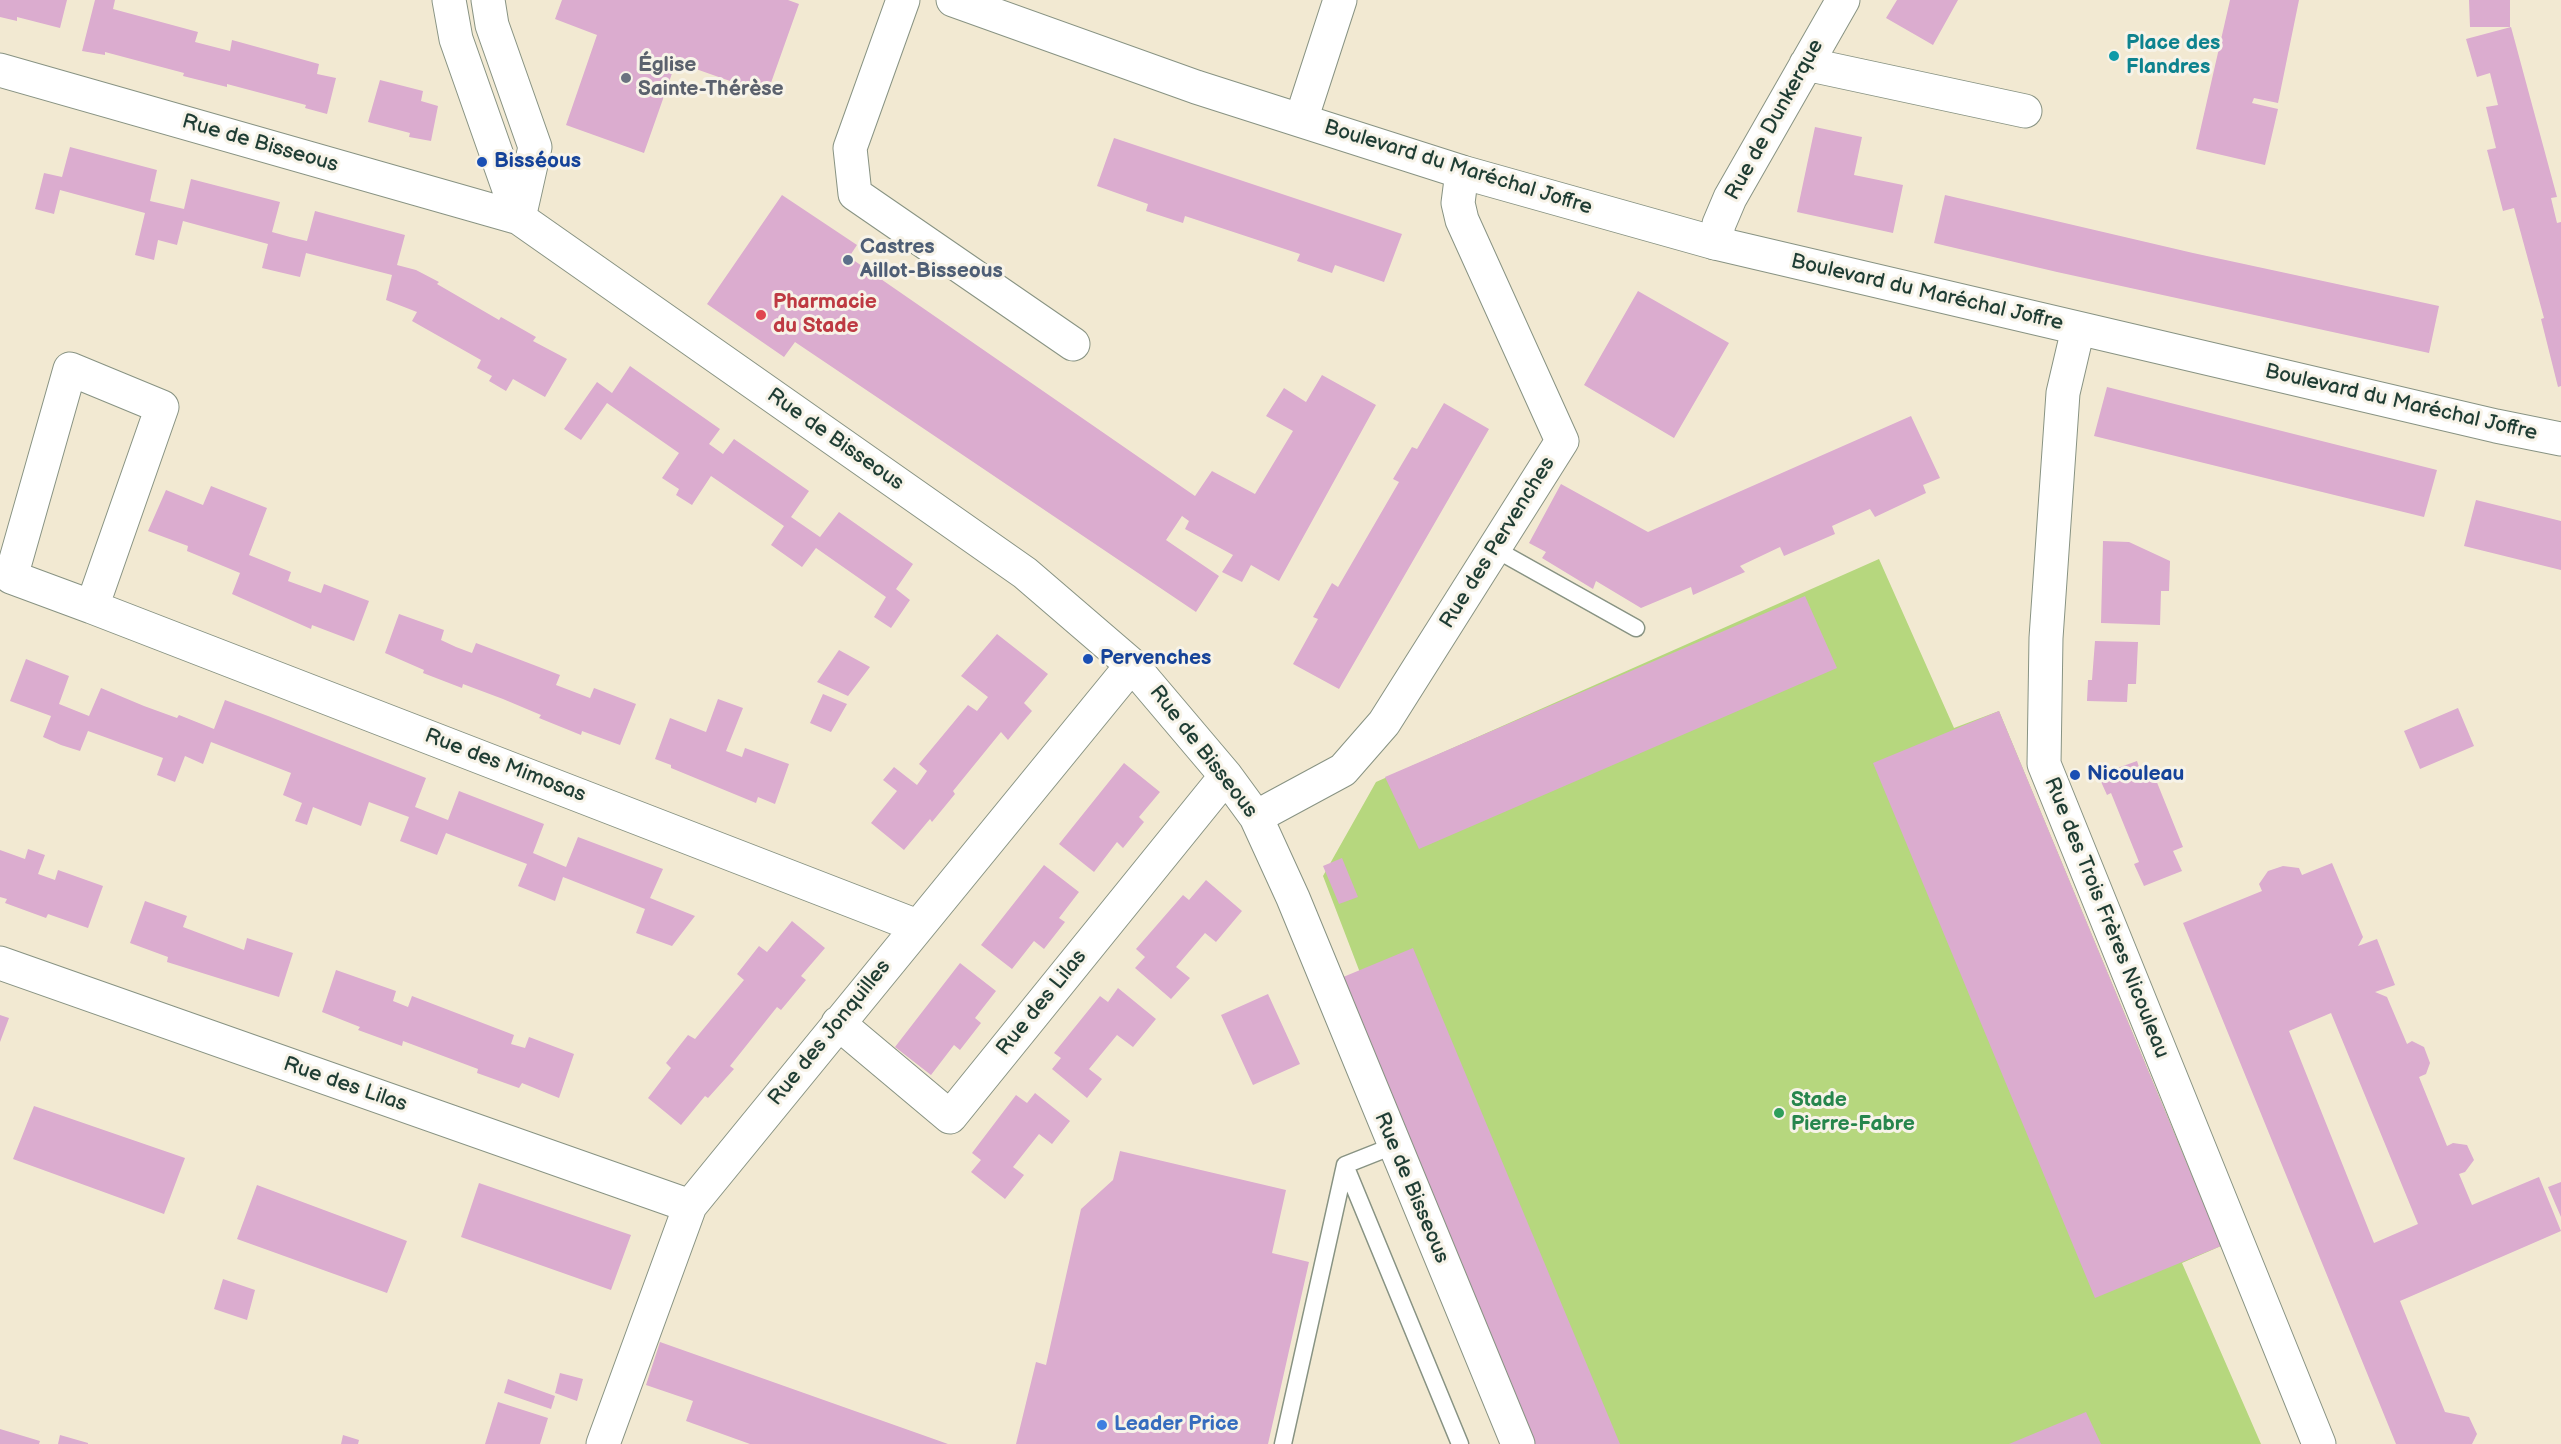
<!DOCTYPE html>
<meta charset="utf-8">
<style>
body{margin:0}
canvas{display:block;background:#f2e9d2}
</style>
<canvas width="2561" height="1444"></canvas>
<script>
const ctx = document.querySelector('canvas').getContext('2d');
ctx.lineJoin = 'round';
function paint(path, color) { ctx.fillStyle = color; ctx.fill(path, 'evenodd'); }
function strokePath(path, color, width, dash) { ctx.strokeStyle = color; ctx.lineWidth = width; ctx.lineCap = dash ? 'butt' : 'round'; ctx.setLineDash(dash || []); ctx.stroke(path); }
function label(font, color, halo, rows, align = 'center') {
  ctx.font = font + ' "Balsamiq Sans",sans-serif'; ctx.lineWidth = 6; ctx.setLineDash([]); ctx.textBaseline = 'middle'; ctx.strokeStyle = halo; ctx.fillStyle = color; for (const [text, x, y, turn = 0] of rows) {
    ctx.save(); ctx.translate(x, y); ctx.rotate((+turn || 0) * Math.PI / 180); ctx.textAlign = isNaN(turn) ? turn : align; if (halo) ctx.strokeText(text, 0, 0); ctx.fillText(text, 0, 0); ctx.restore();
  }
}
paint(new Path2D(`
 M 1879,559 L 1954,728 L 1999,711 L 2221,1246 L 2182,1263 L 2261,1444 L 1530,1444 L 1359,970 L 1323,876 L 1376,782 Z`), '#b6d77e');
paint(new Path2D(`
 M 0,0 L 67,0 L 60,28 L 17,17 L 17,21 L 0,17 Z
 M 95,0 L 115,0 L 113,9 L 198,32 L 195,42 L 230,51 L 232,40 L 319,64 L 317,74 L 336,78 L 327,114 L 305,108 L 306,105 L 227,84 L 227,87 L 183,76 L 184,73 L 105,52 L 105,55 L 82,51 Z
 M 562,0 L 788,0 L 799,4 L 767,94 L 676,62 L 644,153 L 566,125 L 597,35 L 555,19 Z
 M 1897,0 L 1958,0 L 1933,45 L 1886,18 Z
 M 2230,0 L 2299,0 L 2278,103 L 2254,98 L 2252,103 L 2278,109 L 2265,165 L 2196,149 Z
 M 2469,0 L 2510,0 L 2510,27 L 2470,27 Z
 M 2511,27 L 2557,197 L 2551,198 L 2557,223 L 2561,222 L 2561,386 L 2558,387 L 2541,319 L 2544,318 L 2514,208 L 2503,211 L 2487,150 L 2496,148 L 2486,107 L 2498,105 L 2490,73 L 2477,77 L 2466,39 Z
 M 380,80 L 423,91 L 421,101 L 438,106 L 431,141 L 409,137 L 410,133 L 368,122 Z
 M 1815,127 L 1862,137 L 1854,175 L 1903,185 L 1893,233 L 1797,212 Z
 M 1114,138 L 1402,234 L 1384,282 L 1335,265 L 1332,273 L 1297,261 L 1300,254 L 1185,216 L 1183,223 L 1146,211 L 1148,204 L 1097,186 Z
 M 70,147 L 157,170 L 150,201 L 184,209 L 191,179 L 280,202 L 272,232 L 290,237 L 307,241 L 315,211 L 405,235 L 397,265 L 416,270 L 439,282 L 437,284 L 499,320 L 501,317 L 536,337 L 533,341 L 567,359 L 545,397 L 513,379 L 506,391 L 489,381 L 492,376 L 477,368 L 481,360 L 412,321 L 417,312 L 386,300 L 392,275 L 306,253 L 300,277 L 262,268 L 268,244 L 183,221 L 177,245 L 158,240 L 154,260 L 135,255 L 145,213 L 60,190 L 54,214 L 35,209 L 44,173 L 62,177 Z
 M 782,195 L 857,245 L 849,257 L 1195,496 L 1212,471 L 1255,494 L 1293,431 L 1266,416 L 1284,388 L 1306,402 L 1322,375 L 1376,405 L 1279,581 L 1251,565 L 1242,582 L 1222,572 L 1233,555 L 1185,529 L 1189,521 L 1182,516 L 1166,540 L 1219,576 L 1196,612 L 795,342 L 784,357 L 707,304 Z
 M 1945,195 L 2193,253 L 2439,306 L 2429,353 L 2057,272 L 1934,243 Z
 M 1638,291 L 1729,343 L 1674,438 L 1584,385 Z
 M 630,366 L 720,429 L 709,444 L 723,454 L 734,439 L 809,491 L 791,517 L 820,537 L 839,512 L 913,564 L 896,589 L 910,600 L 891,628 L 874,617 L 886,597 L 816,548 L 802,567 L 771,545 L 784,526 L 711,476 L 692,505 L 676,495 L 679,489 L 662,478 L 679,453 L 607,403 L 581,440 L 564,429 L 597,382 L 612,393 Z
 M 2107,387 L 2437,470 L 2424,517 L 2094,436 Z
 M 1444,403 L 1489,429 L 1339,689 L 1293,664 L 1318,619 L 1313,617 L 1332,583 L 1338,587 L 1399,482 L 1393,479 L 1412,447 L 1417,449 Z
 M 1911,416 L 1940,478 L 1923,485 L 1926,493 L 1875,517 L 1870,509 L 1832,526 L 1835,534 L 1784,556 L 1780,547 L 1740,566 L 1745,572 L 1693,595 L 1691,587 L 1641,608 L 1596,581 L 1593,589 L 1542,558 L 1546,552 L 1529,543 L 1561,484 L 1648,532 Z
 M 211,486 L 267,508 L 249,555 L 291,572 L 288,581 L 321,593 L 324,584 L 369,601 L 354,641 L 312,625 L 311,629 L 232,594 L 240,573 L 187,551 L 188,546 L 148,531 L 166,490 L 203,505 Z
 M 2476,500 L 2561,521 L 2561,570 L 2464,546 Z
 M 2103,541 L 2129,542 L 2170,561 L 2169,591 L 2161,591 L 2160,625 L 2101,623 Z
 M 1805,596 L 1837,668 L 1419,849 L 1385,777 Z
 M 399,614 L 444,630 L 441,640 L 456,647 L 472,653 L 476,643 L 560,675 L 556,685 L 590,698 L 594,688 L 636,704 L 620,745 L 582,731 L 581,735 L 539,718 L 541,715 L 503,699 L 463,684 L 462,688 L 423,673 L 424,670 L 385,653 Z
 M 997,634 L 1048,674 L 1024,703 L 1032,711 L 1021,724 L 1008,740 L 1001,732 L 953,791 L 955,794 L 932,822 L 930,819 L 904,850 L 871,823 L 897,791 L 883,780 L 894,767 L 917,785 L 927,771 L 919,764 L 968,705 L 977,711 L 988,697 L 961,676 Z
 M 2095,641 L 2138,642 L 2136,684 L 2128,684 L 2127,702 L 2087,701 L 2088,680 L 2092,680 Z
 M 839,650 L 870,667 L 848,696 L 817,682 Z
 M 26,659 L 69,676 L 59,704 L 89,716 L 101,688 L 144,706 L 177,718 L 179,715 L 214,729 L 225,700 L 268,716 L 426,778 L 415,807 L 448,820 L 459,791 L 544,824 L 533,853 L 566,867 L 578,837 L 663,869 L 650,898 L 695,916 L 672,946 L 636,933 L 645,909 L 563,877 L 555,901 L 538,894 L 518,886 L 527,864 L 446,833 L 437,855 L 400,841 L 409,817 L 369,802 L 361,826 L 313,807 L 307,825 L 295,821 L 302,803 L 283,795 L 291,773 L 211,742 L 203,764 L 185,756 L 175,782 L 157,775 L 163,758 L 88,731 L 80,751 L 61,745 L 43,737 L 51,716 L 10,701 Z
 M 823,694 L 847,704 L 831,732 L 810,723 Z
 M 718,699 L 743,708 L 726,751 L 742,757 L 745,748 L 789,764 L 775,804 L 758,797 L 756,803 L 671,768 L 671,765 L 655,759 L 670,718 L 706,732 Z
 M 2458,708 L 2474,746 L 2420,769 L 2404,731 Z
 M 1999,711 L 2221,1246 L 2095,1298 L 1873,763 Z
 M 2137,761 L 2143,779 L 2154,775 L 2183,847 L 2173,851 L 2182,871 L 2144,886 L 2134,864 L 2139,862 L 2111,793 L 2107,795 L 2098,775 Z
 M 1124,763 L 1160,792 L 1139,817 L 1144,822 L 1123,848 L 1117,842 L 1094,872 L 1059,844 Z
 M 28,849 L 45,855 L 38,874 L 55,880 L 58,870 L 103,886 L 88,928 L 48,914 L 46,918 L 5,903 L 7,899 L 0,897 L 0,850 L 25,859 Z
 M 1342,858 L 1358,897 L 1339,904 L 1323,866 Z
 M 2332,863 L 2363,937 L 2358,946 L 2377,939 L 2395,985 L 2375,992 L 2387,997 L 2407,1044 L 2412,1041 L 2424,1047 L 2430,1063 L 2426,1074 L 2419,1077 L 2447,1146 L 2453,1143 L 2467,1145 L 2474,1160 L 2465,1172 L 2459,1174 L 2472,1205 L 2539,1177 L 2561,1231 L 2400,1301 L 2445,1412 L 2469,1417 L 2477,1434 L 2472,1444 L 2396,1444 L 2183,923 L 2262,891 L 2259,884 L 2268,871 L 2283,866 L 2299,868 L 2302,875 ZM 2331,1013 L 2418,1224 L 2374,1243 L 2289,1031 Z
 M 1044,865 L 1079,892 L 1059,918 L 1065,922 L 1044,949 L 1034,941 L 1012,969 L 981,945 Z
 M 1206,880 L 1242,911 L 1216,942 L 1205,933 L 1176,967 L 1190,978 L 1171,999 L 1135,968 L 1145,957 L 1136,949 L 1183,895 L 1189,900 Z
 M 145,901 L 187,916 L 183,927 L 244,950 L 247,938 L 293,953 L 279,997 L 167,962 L 168,957 L 130,943 Z
 M 792,921 L 825,948 L 801,976 L 806,980 L 781,1010 L 777,1007 L 730,1066 L 734,1069 L 708,1098 L 705,1096 L 681,1125 L 648,1098 L 671,1068 L 666,1063 L 688,1035 L 695,1039 L 744,980 L 737,974 L 759,946 L 767,952 Z
 M 1413,948 L 1620,1444 L 1530,1444 L 1336,980 Z
 M 960,963 L 996,991 L 975,1018 L 981,1023 L 960,1050 L 954,1045 L 931,1075 L 895,1047 Z
 M 336,970 L 396,991 L 393,1001 L 408,1007 L 412,996 L 514,1035 L 511,1044 L 525,1048 L 529,1037 L 574,1054 L 559,1098 L 522,1083 L 519,1088 L 477,1073 L 478,1069 L 403,1041 L 402,1046 L 358,1030 L 360,1027 L 322,1012 Z
 M 1118,988 L 1156,1019 L 1133,1047 L 1117,1035 L 1089,1069 L 1102,1079 L 1087,1098 L 1052,1069 L 1061,1058 L 1054,1053 L 1100,996 L 1108,1002 Z
 M 1268,994 L 1300,1064 L 1253,1085 L 1221,1015 Z
 M 0,1015 L 9,1018 L 0,1042 Z
 M 1035,1093 L 1070,1121 L 1052,1144 L 1039,1134 L 1013,1167 L 1024,1175 L 1005,1199 L 971,1172 L 981,1160 L 972,1153 L 1016,1095 L 1027,1103 Z
 M 34,1106 L 185,1158 L 164,1214 L 13,1159 Z
 M 1120,1151 L 1286,1190 L 1272,1253 L 1309,1262 L 1268,1444 L 1016,1444 L 1036,1362 L 1046,1365 L 1081,1209 L 1113,1180 Z
 M 2561,1182 L 2561,1217 L 2548,1187 Z
 M 479,1183 L 631,1235 L 611,1290 L 461,1237 Z
 M 257,1185 L 407,1241 L 387,1293 L 237,1239 Z
 M 223,1279 L 255,1290 L 247,1320 L 214,1309 Z
 M 660,1342 L 948,1444 L 750,1444 L 686,1421 L 693,1401 L 646,1385 Z
 M 560,1373 L 583,1379 L 577,1401 L 555,1393 Z
 M 508,1379 L 555,1396 L 551,1409 L 504,1393 Z
 M 498,1402 L 548,1418 L 540,1444 L 485,1444 Z
 M 2086,1412 L 2101,1444 L 2009,1444 Z
 M 0,1429 L 40,1441 L 39,1444 L 0,1444 Z
 M 60,1435 L 88,1443 L 88,1444 L 58,1444 Z
 M 343,1435 L 359,1440 L 358,1444 L 341,1444 Z`), '#dbaccf');
const service = new Path2D(`
 M 1495,549 L 1636,628
 M 1345,1165 L 1460,1444
 M 1345,1165 L 1393,1146
 M 1283,1444 L 1345,1165`);
const minor = new Path2D(`
 M 449,0 L 456,39 L 519,218
 M 488,0 L 492,25 L 535,147 L 519,218
 M 903,0 L 850,148 L 855,194 L 1073,344
 M 1806,64 L 2025,111
 M 0,70 L 519,218 L 1025,573 L 1132,665 L 1226,776 L 1256,817 L 1293,898 L 1518,1444
 M 1301,120 L 1340,0
 M 1715,243 L 1719,224 L 1730,198 L 1843,0
 M 2078,329 L 2063,393 L 2046,638 L 2044,764 L 2319,1444
 M 70,369 L 162,407 L 92,607 L 11,577 Z
 M 92,607 L 917,926
 M 1256,817 L 1343,770 L 1384,723 L 1562,441 L 1462,220 L 1458,203 L 1462,172
 M 0,963 L 690,1206
 M 838,1023 L 950,1117 L 1226,776
 M 603,1444 L 690,1206 L 1132,665`);
const tertiary = new Path2D(`
 M 953,0 L 1196,87 L 1462,172 L 1715,243 L 2496,426 L 2561,439`);
strokePath(service, '#889383', 19);
strokePath(minor, '#889383', 35);
strokePath(tertiary, '#889383', 35);
strokePath(service, '#fff', 16);
strokePath(minor, '#fff', 33);
strokePath(tertiary, '#fff', 33);
for (const [x, y, r, color] of [
 [2114,56,6,"#0f9aa8"],
 [626,78,6,"#6b7280"],
 [482,162,6,"#1a4fb4"],
 [848,260,6,"#5c6f8a"],
 [761,315,6,"#e0444e"],
 [1088,659,6,"#1a4fb4"],
 [2075,775,6,"#1a4fb4"],
 [1779,1113,6,"#2e9e5b"],
 [1102,1425,6,"#3f7fe0"]
]) { const dot = new Path2D(); dot.arc(x, y, r, 0, 2 * Math.PI); ctx.fillStyle = color; ctx.fill(dot); strokePath(dot, '#f7f3e8', 2); }
label('bold 21px', '#0d838f', '#f7f3e8', [
 ["Place des",2126,44],
 ["Flandres",2126,68]
], 'left');
label('bold 21px', '#5b616d', '#f7f3e8', [
 ["Église",638,66],
 ["Sainte-Thérèse",638,90]
], 'left');
label('21px', '#1f3d34', '#f7f3e8', [
 ["Rue de Dunkerque",1775,120,-61],
 ["Rue de Bisseous",260,144,16],
 ["Boulevard du Maréchal Joffre",1458,168,17],
 ["Boulevard du Maréchal Joffre",1927,293,13],
 ["Boulevard du Maréchal Joffre",2401,403,13],
 ["Rue de Bisseous",835,440,35],
 ["Rue des Pervenches",1498,543,-58],
 ["Rue de Bisseous",1203,752,52],
 ["Rue des Mimosas",505,766,21],
 ["Rue des Trois Frères Nicouleau",2106,918,68],
 ["Rue des Lilas",1042,1003,-51],
 ["Rue des Jonquilles",830,1033,-51],
 ["Rue des Lilas",345,1085,19],
 ["Rue de Bisseous",1411,1188,67]
]);
label('bold 21px', '#164399', '#f7f3e8', [
 ["Bisséous",494,162],
 ["Pervenches",1100,659],
 ["Nicouleau",2087,775]
], 'left');
label('bold 21px', '#4e5e75', '#f7f3e8', [
 ["Castres",860,248],
 ["Aillot-Bisseous",860,272]
], 'left');
label('bold 21px', '#be3a42', '#f7f3e8', [
 ["Pharmacie",773,303],
 ["du Stade",773,327]
], 'left');
label('bold 21px', '#27864d', '#f7f3e8', [
 ["Stade",1791,1101],
 ["Pierre-Fabre",1791,1125]
], 'left');
label('bold 21px', '#366cbe', '#f7f3e8', [
 ["Leader Price",1114,1425]
], 'left');
</script>
